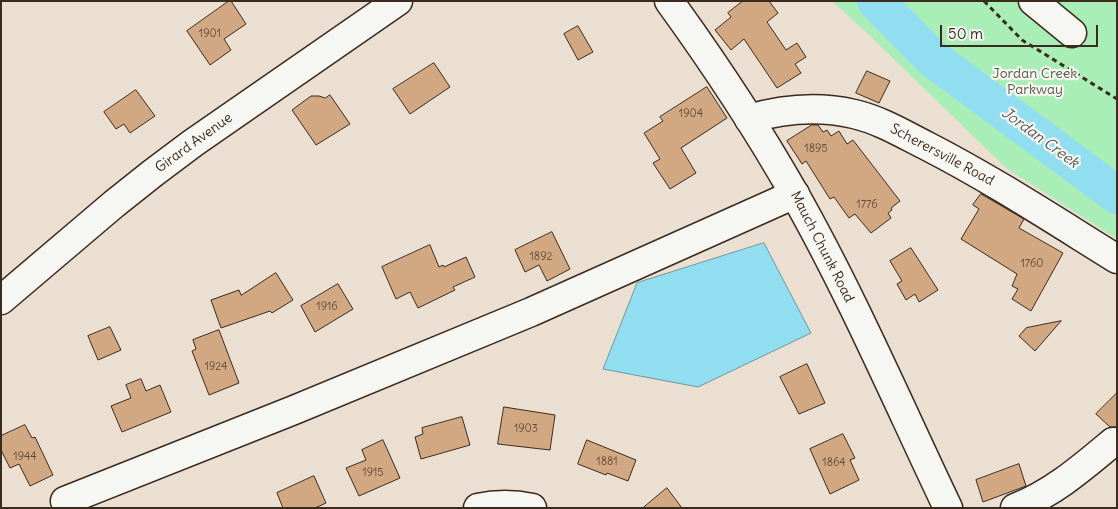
<!DOCTYPE html>
<style>
body{margin:0}
#map{position:relative;width:1118px;height:509px;overflow:hidden;background:#ebdfd1;font-family:Delius,sans-serif}
canvas{display:block}
.frame{position:absolute;inset:0;border:2px solid #3b2a1e;pointer-events:none}
.scale{position:absolute;left:940px;top:25px;width:158px;height:22px;box-sizing:border-box;border:2px solid #3b2a1e;border-top:0;padding-left:6px;font-size:15px;line-height:18px;white-space:nowrap;color:#3b2a1e;-webkit-text-stroke:4px #f6f6f2;paint-order:stroke}
</style>
<div id="map">
<canvas width="1118" height="509"></canvas>
<div class="frame"></div>
<div class="scale">50 m</div>
</div>
<script>
const ctx = document.querySelector('canvas').getContext('2d');
ctx.lineJoin = 'round';
function paint(path, color) { ctx.fillStyle = color; ctx.fill(path, 'evenodd'); }
function strokePath(path, color, width, dash) { ctx.strokeStyle = color; ctx.lineWidth = width; ctx.lineCap = dash ? 'butt' : 'round'; ctx.setLineDash(dash || []); ctx.stroke(path); }
function label(font, color, halo, rows, align = 'center') {
  ctx.font = font + ' Delius,sans-serif'; ctx.lineWidth = 4.5; ctx.setLineDash([]); ctx.textBaseline = 'middle'; ctx.strokeStyle = halo; ctx.fillStyle = color; for (const [text, x, y, turn = 0] of rows) {
    ctx.save(); ctx.translate(x, y); ctx.rotate((+turn || 0) * Math.PI / 180); ctx.textAlign = isNaN(turn) ? turn : align; if (halo) ctx.strokeText(text, 0, 0); ctx.fillText(text, 0, 0); ctx.restore();
  }
}
paint(new Path2D(`
 M 832,1 L 1117,1 L 1117,239 L 1006,168 L 864,30 Z`), '#a9edb7');
const water = new Path2D(`
 M 764,243 L 811,333 L 698,387 L 603,369 L 637,283 Z`);
paint(water, '#91def0');
strokePath(water, '#6f969c', 1);
strokePath(new Path2D(`
 M 876,1 L 932,58 L 1117,195`), '#91def0', 38);
const building = new Path2D(`
 M 229,1 L 231,1 L 246,24 L 224,39 L 231,50 L 210,65 L 187,31 Z
 M 743,1 L 769,1 L 778,13 L 767,22 L 786,50 L 797,43 L 806,57 L 795,64 L 801,73 L 777,88 L 744,39 L 731,50 L 715,30 L 731,17 L 728,13 Z
 M 578,26 L 593,52 L 578,60 L 564,34 Z
 M 434,63 L 450,87 L 410,114 L 393,89 Z
 M 867,71 L 890,81 L 879,103 L 856,93 Z
 M 707,87 L 727,118 L 681,148 L 696,173 L 670,189 L 653,163 L 660,159 L 644,133 L 663,121 L 660,117 Z
 M 136,90 L 155,116 L 130,133 L 124,124 L 116,129 L 104,112 Z
 M 330,95 L 350,124 L 316,145 L 292,110 L 311,96 L 319,96 L 325,98 Z
 M 812,125 L 818,125 L 823,132 L 827,130 L 831,136 L 839,131 L 847,144 L 853,140 L 900,201 L 891,208 L 892,210 L 888,213 L 891,218 L 871,233 L 855,214 L 849,218 L 834,197 L 830,199 L 806,161 L 802,164 L 787,141 Z
 M 981,194 L 1024,219 L 1019,228 L 1063,253 L 1031,311 L 1012,299 L 1018,289 L 1012,286 L 1017,274 L 961,239 L 979,209 L 973,205 Z
 M 552,232 L 570,269 L 547,281 L 539,265 L 525,272 L 515,250 Z
 M 430,245 L 439,267 L 443,265 L 444,267 L 466,257 L 475,277 L 453,287 L 455,290 L 418,308 L 410,292 L 396,299 L 382,267 Z
 M 911,248 L 938,290 L 919,302 L 915,294 L 906,300 L 897,284 L 902,281 L 890,261 Z
 M 276,273 L 293,300 L 272,313 L 270,311 L 221,328 L 211,300 L 239,290 L 241,295 Z
 M 338,284 L 353,309 L 315,332 L 301,306 Z
 M 1061,321 L 1035,351 L 1019,336 L 1026,328 Z
 M 110,327 L 121,350 L 98,360 L 88,336 Z
 M 219,330 L 239,383 L 209,395 L 192,351 L 196,349 L 193,340 Z
 M 807,364 L 825,403 L 799,414 L 780,377 Z
 M 141,379 L 146,391 L 160,385 L 171,412 L 122,432 L 111,406 L 131,398 L 126,385 Z
 M 1117,393 L 1117,427 L 1110,427 L 1096,414 Z
 M 504,407 L 555,415 L 550,450 L 498,444 Z
 M 462,417 L 470,445 L 421,459 L 415,437 L 423,434 L 422,428 Z
 M 25,425 L 32,438 L 35,437 L 53,475 L 30,486 L 19,464 L 10,468 L 1,450 L 1,436 Z
 M 843,434 L 855,458 L 850,460 L 859,480 L 830,494 L 810,449 Z
 M 383,440 L 400,478 L 359,496 L 346,468 L 366,460 L 362,450 Z
 M 587,440 L 636,460 L 628,481 L 607,473 L 606,475 L 578,464 Z
 M 1019,464 L 1026,486 L 983,502 L 976,480 Z
 M 314,476 L 326,503 L 315,508 L 283,508 L 277,493 Z
 M 667,488 L 682,508 L 643,508 Z`);
paint(building, '#d2a883');
strokePath(building, '#3b2a1e', 1);
const minor = new Path2D(`
 M 1033,1 L 1072,33
 M 749,119 C 783,109 819,106 854,114 C 880,120 903,134 927,146 C 993,180 1054,220 1117,259
 M 1,300 L 114,204 L 153,173 L 193,143 L 398,1
 M 65,501 L 294,410 L 531,312 L 795,194
 M 478,508 C 496,504 514,504 532,508
 M 1015,508 C 1052,494 1083,467 1113,442`);
const major = new Path2D(`
 M 669,1 C 714,63 757,128 795,195 C 852,296 898,403 948,508`);
strokePath(minor, '#3b2a1e', 31);
strokePath(major, '#3b2a1e', 31);
strokePath(new Path2D(`
 M 984,1 L 1022,40 L 1117,99`), '#3b2a1e', 3, [5, 4]);
strokePath(minor, '#f6f6f2', 28);
strokePath(major, '#f6f6f2', 28);
label('11px', '#614a37', null, [
 ["1901",210,34],
 ["1904",691,114],
 ["1895",816,149],
 ["1776",867,205],
 ["1892",541,257],
 ["1760",1032,264],
 ["1916",327,307],
 ["1924",216,367],
 ["1903",526,429],
 ["1944",25,457],
 ["1881",607,462],
 ["1864",834,463],
 ["1915",373,473]
]);
label('14px', '#565b44', '#f6f6f2', [
 ["Jordan Creek",1035,74],
 ["Parkway",1035,90]
]);
label('14px', '#3b2a1e', '#f6f6f2', [
 ["Girard Avenue",194,143,-36],
 ["Scherersville Road",942,155,28],
 ["Mauch Chunk Road",822,247,63]
]);
label('italic 15px', '#505752', '#f6f6f2', [
 ["Jordan Creek",1040,138,36]
]);
</script>
